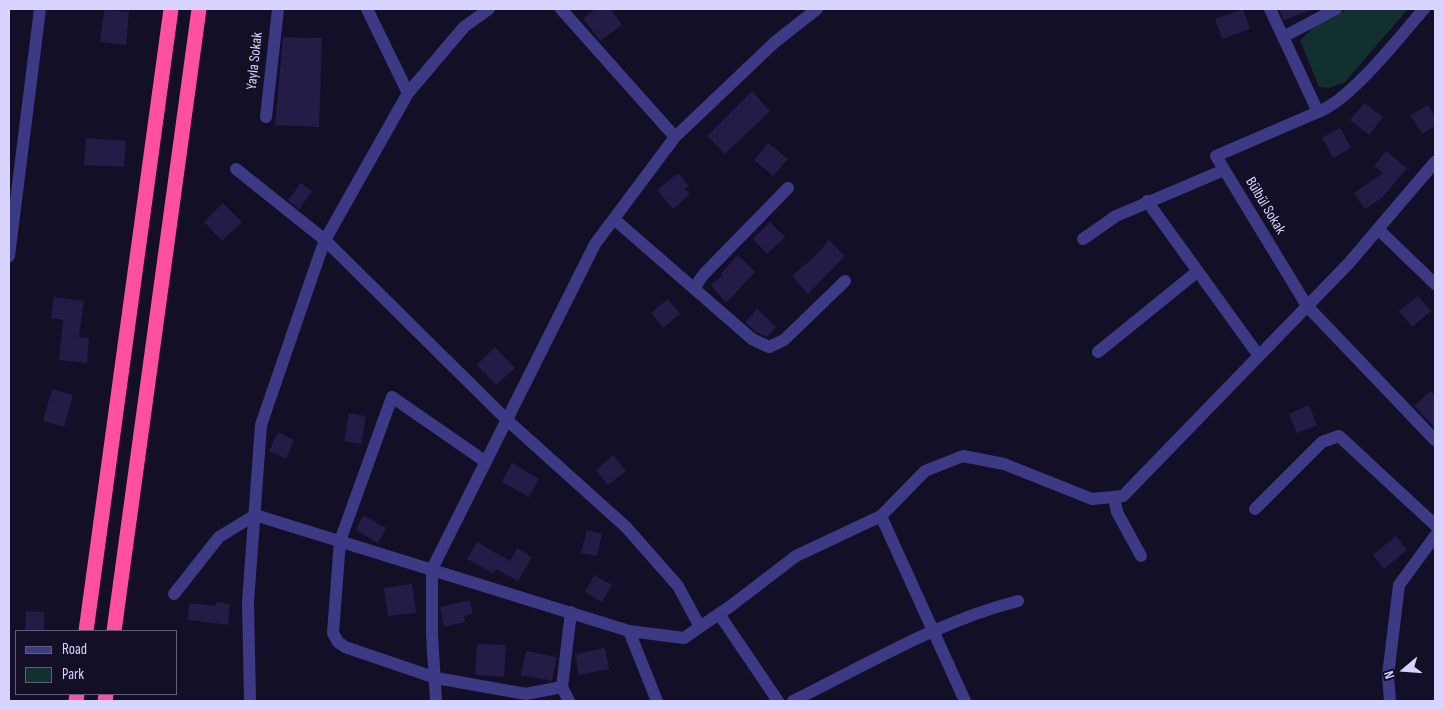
<!DOCTYPE html>
<meta charset="utf-8">
<style>
body{margin:0}
#map{position:relative;width:1444px;height:710px;overflow:hidden;background:#130f26;font-family:"Sofia Sans Condensed",sans-serif}
canvas{display:block}
.frame{position:absolute;inset:0;border:10px solid #d9d4ff;pointer-events:none}
.legend{position:absolute;left:15px;top:630px;width:162px;height:65px;box-sizing:border-box;background:#130f26;border:1px solid #625e7d;margin:0;padding:6px 9px;list-style:none;font-size:15px;color:#d9d4ff}
.legend li{display:flex;align-items:center;gap:10px;height:25px}
.legend b{width:25px;border:1px solid #625e7d}
.north{position:absolute;left:1379px;top:645px;width:50px;height:50px;-webkit-text-stroke:4px #130f26;paint-order:stroke;rotate:252deg;font-size:14px;font-weight:700;line-height:20px;text-align:center;color:#d9d4ff}
.north::after{content:'';display:block;margin:auto;width:18px;height:22px;background:#d9d4ff;clip-path:polygon(50% 0,100% 100%,50% 72%,0 100%)}
</style>
<div id="map">
<canvas width="1444" height="710"></canvas>
<div class="frame"></div>
<ul class="legend">
<li><b style="height:6px;background:#3d3a85"></b>Road</li>
<li><b style="height:14px;background:#12302f"></b>Park</li>
</ul>
<div class="north">N</div>
</div>
<script>
const ctx = document.querySelector('canvas').getContext('2d');
ctx.lineJoin = 'round';
function paint(path, color) { ctx.fillStyle = color; ctx.fill(path, 'evenodd'); }
function strokePath(path, color, width, dash) { ctx.strokeStyle = color; ctx.lineWidth = width; ctx.lineCap = dash ? 'butt' : 'round'; ctx.setLineDash(dash || []); ctx.stroke(path); }
function label(font, color, halo, rows, align = 'center') {
  ctx.font = font + ' "Sofia Sans Condensed",sans-serif'; ctx.lineWidth = 5; ctx.setLineDash([]); ctx.textBaseline = 'middle'; ctx.strokeStyle = halo; ctx.fillStyle = color; for (const [text, x, y, turn = 0] of rows) {
    ctx.save(); ctx.translate(x, y); ctx.rotate((+turn || 0) * Math.PI / 180); ctx.textAlign = isNaN(turn) ? turn : align; if (halo) ctx.strokeText(text, 0, 0); ctx.fillText(text, 0, 0); ctx.restore();
  }
}
paint(new Path2D(`
 M 1348,9 L 1408,9 L 1345,82 L 1329,88 L 1319,87 L 1300,40 L 1313,28 Z`), '#12302f');
paint(new Path2D(`
 M 596,9 L 611,9 L 622,25 L 600,41 L 583,18 Z
 M 1243,9 L 1250,29 L 1222,39 L 1215,19 Z
 M 1279,9 L 1311,9 L 1311,10 L 1284,20 Z
 M 104,10 L 129,12 L 126,45 L 100,42 Z
 M 283,37 L 322,38 L 319,127 L 275,125 Z
 M 752,91 L 770,111 L 725,154 L 707,136 Z
 M 1364,103 L 1383,117 L 1369,135 L 1350,120 Z
 M 1428,105 L 1435,117 L 1435,126 L 1422,134 L 1410,115 Z
 M 1340,128 L 1351,148 L 1333,158 L 1322,138 Z
 M 86,138 L 126,141 L 124,167 L 84,165 Z
 M 768,143 L 788,159 L 773,176 L 754,160 Z
 M 1386,151 L 1407,168 L 1383,197 L 1365,209 L 1354,193 L 1383,173 L 1374,166 Z
 M 678,173 L 689,186 L 685,189 L 690,194 L 673,209 L 657,190 Z
 M 301,183 L 312,191 L 299,209 L 288,200 Z
 M 223,203 L 242,222 L 222,241 L 204,222 Z
 M 770,222 L 785,237 L 767,254 L 753,239 Z
 M 829,240 L 845,256 L 808,294 L 792,276 L 816,255 Z
 M 738,255 L 755,272 L 726,303 L 711,285 L 723,275 L 721,273 Z
 M 1418,296 L 1431,311 L 1412,327 L 1399,311 Z
 M 54,297 L 84,301 L 79,337 L 89,338 L 87,363 L 59,360 L 63,320 L 51,318 Z
 M 668,299 L 680,314 L 663,328 L 651,313 Z
 M 757,309 L 776,327 L 767,337 L 756,332 L 745,322 Z
 M 495,347 L 515,368 L 496,385 L 477,365 Z
 M 52,389 L 73,395 L 64,427 L 43,421 Z
 M 1431,391 L 1435,396 L 1435,428 L 1414,406 Z
 M 1309,405 L 1317,425 L 1297,433 L 1289,414 Z
 M 349,413 L 366,416 L 361,444 L 344,441 Z
 M 278,432 L 294,440 L 286,459 L 269,451 Z
 M 613,455 L 626,471 L 608,485 L 596,470 Z
 M 512,463 L 539,479 L 529,497 L 502,482 Z
 M 363,515 L 386,528 L 378,543 L 356,530 Z
 M 587,530 L 602,534 L 597,556 L 581,553 Z
 M 1396,536 L 1407,550 L 1384,569 L 1373,555 Z
 M 477,542 L 510,561 L 517,548 L 532,557 L 518,581 L 496,569 L 494,574 L 467,559 Z
 M 594,575 L 612,585 L 602,602 L 585,592 Z
 M 412,584 L 416,613 L 388,616 L 384,588 Z
 M 470,600 L 473,614 L 464,616 L 465,622 L 444,627 L 440,607 Z
 M 216,602 L 230,604 L 228,625 L 188,620 L 189,603 L 216,606 Z
 M 26,611 L 44,612 L 44,631 L 25,631 Z
 M 477,644 L 506,645 L 504,677 L 475,675 Z
 M 605,648 L 609,669 L 579,675 L 575,654 Z
 M 526,651 L 557,657 L 552,681 L 521,675 Z`), '#241b47');
strokePath(new Path2D(`
 M 367,9 L 408,93
 M 561,9 L 675,137
 M 1270,9 L 1318,112 L 1216,156 L 1307,306 L 1435,440
 M 1283,37 L 1336,9
 M 1318,112 C 1351,100 1399,37 1424,9
 M 266,117 L 278,9
 M 236,169 L 325,240 L 507,420 L 626,527 L 678,586 L 700,627
 M 1147,201 L 1259,356
 M 614,219 L 752,339 L 769,347 L 784,340 L 845,281
 M 1378,229 L 1435,284
 M 1083,239 L 1116,216 L 1224,170
 M 9,256 L 40,9
 M 695,287 L 703,275 L 788,188
 M 1098,352 L 1198,271
 M 486,462 L 392,397 L 340,541 L 333,633 L 338,642 L 345,647 L 436,678 L 526,694 L 562,687
 M 1114,497 L 1117,512 L 1141,556
 M 1255,509 L 1322,442 L 1339,436 L 1435,525
 M 881,516 L 965,701
 M 174,594 L 219,537 L 255,515 L 629,631 L 684,638 L 732,605 L 796,556 L 881,516 L 925,471 L 963,456 L 1004,464 L 1092,499 L 1123,496 L 1349,263 L 1435,162
 M 719,614 L 778,701
 M 629,631 L 657,701
 M 250,701 L 248,602 L 261,425 L 315,268 L 325,240 L 408,93 L 464,27 L 489,9
 M 436,701 L 432,634 L 432,569 L 595,244 L 675,137 L 775,42 L 817,9
 M 569,701 L 562,687 L 571,612
 M 793,701 C 866,665 939,621 1018,601
 M 1390,701 L 1388,675 L 1399,585 L 1435,536`), '#3d3a85', 12);
strokePath(new Path2D(`
 M 86,631 L 171,9
 M 114,631 L 199,9
 M 76,701 L 77,694
 M 105,701 L 106,694`), '#ff4fa3', 15);
label('15px', '#d9d4ff', '#130f26', [
 ["Yayla Sokak",255,61,-84],
 ["Bülbül Sokak",1265,206,59]
]);
</script>
